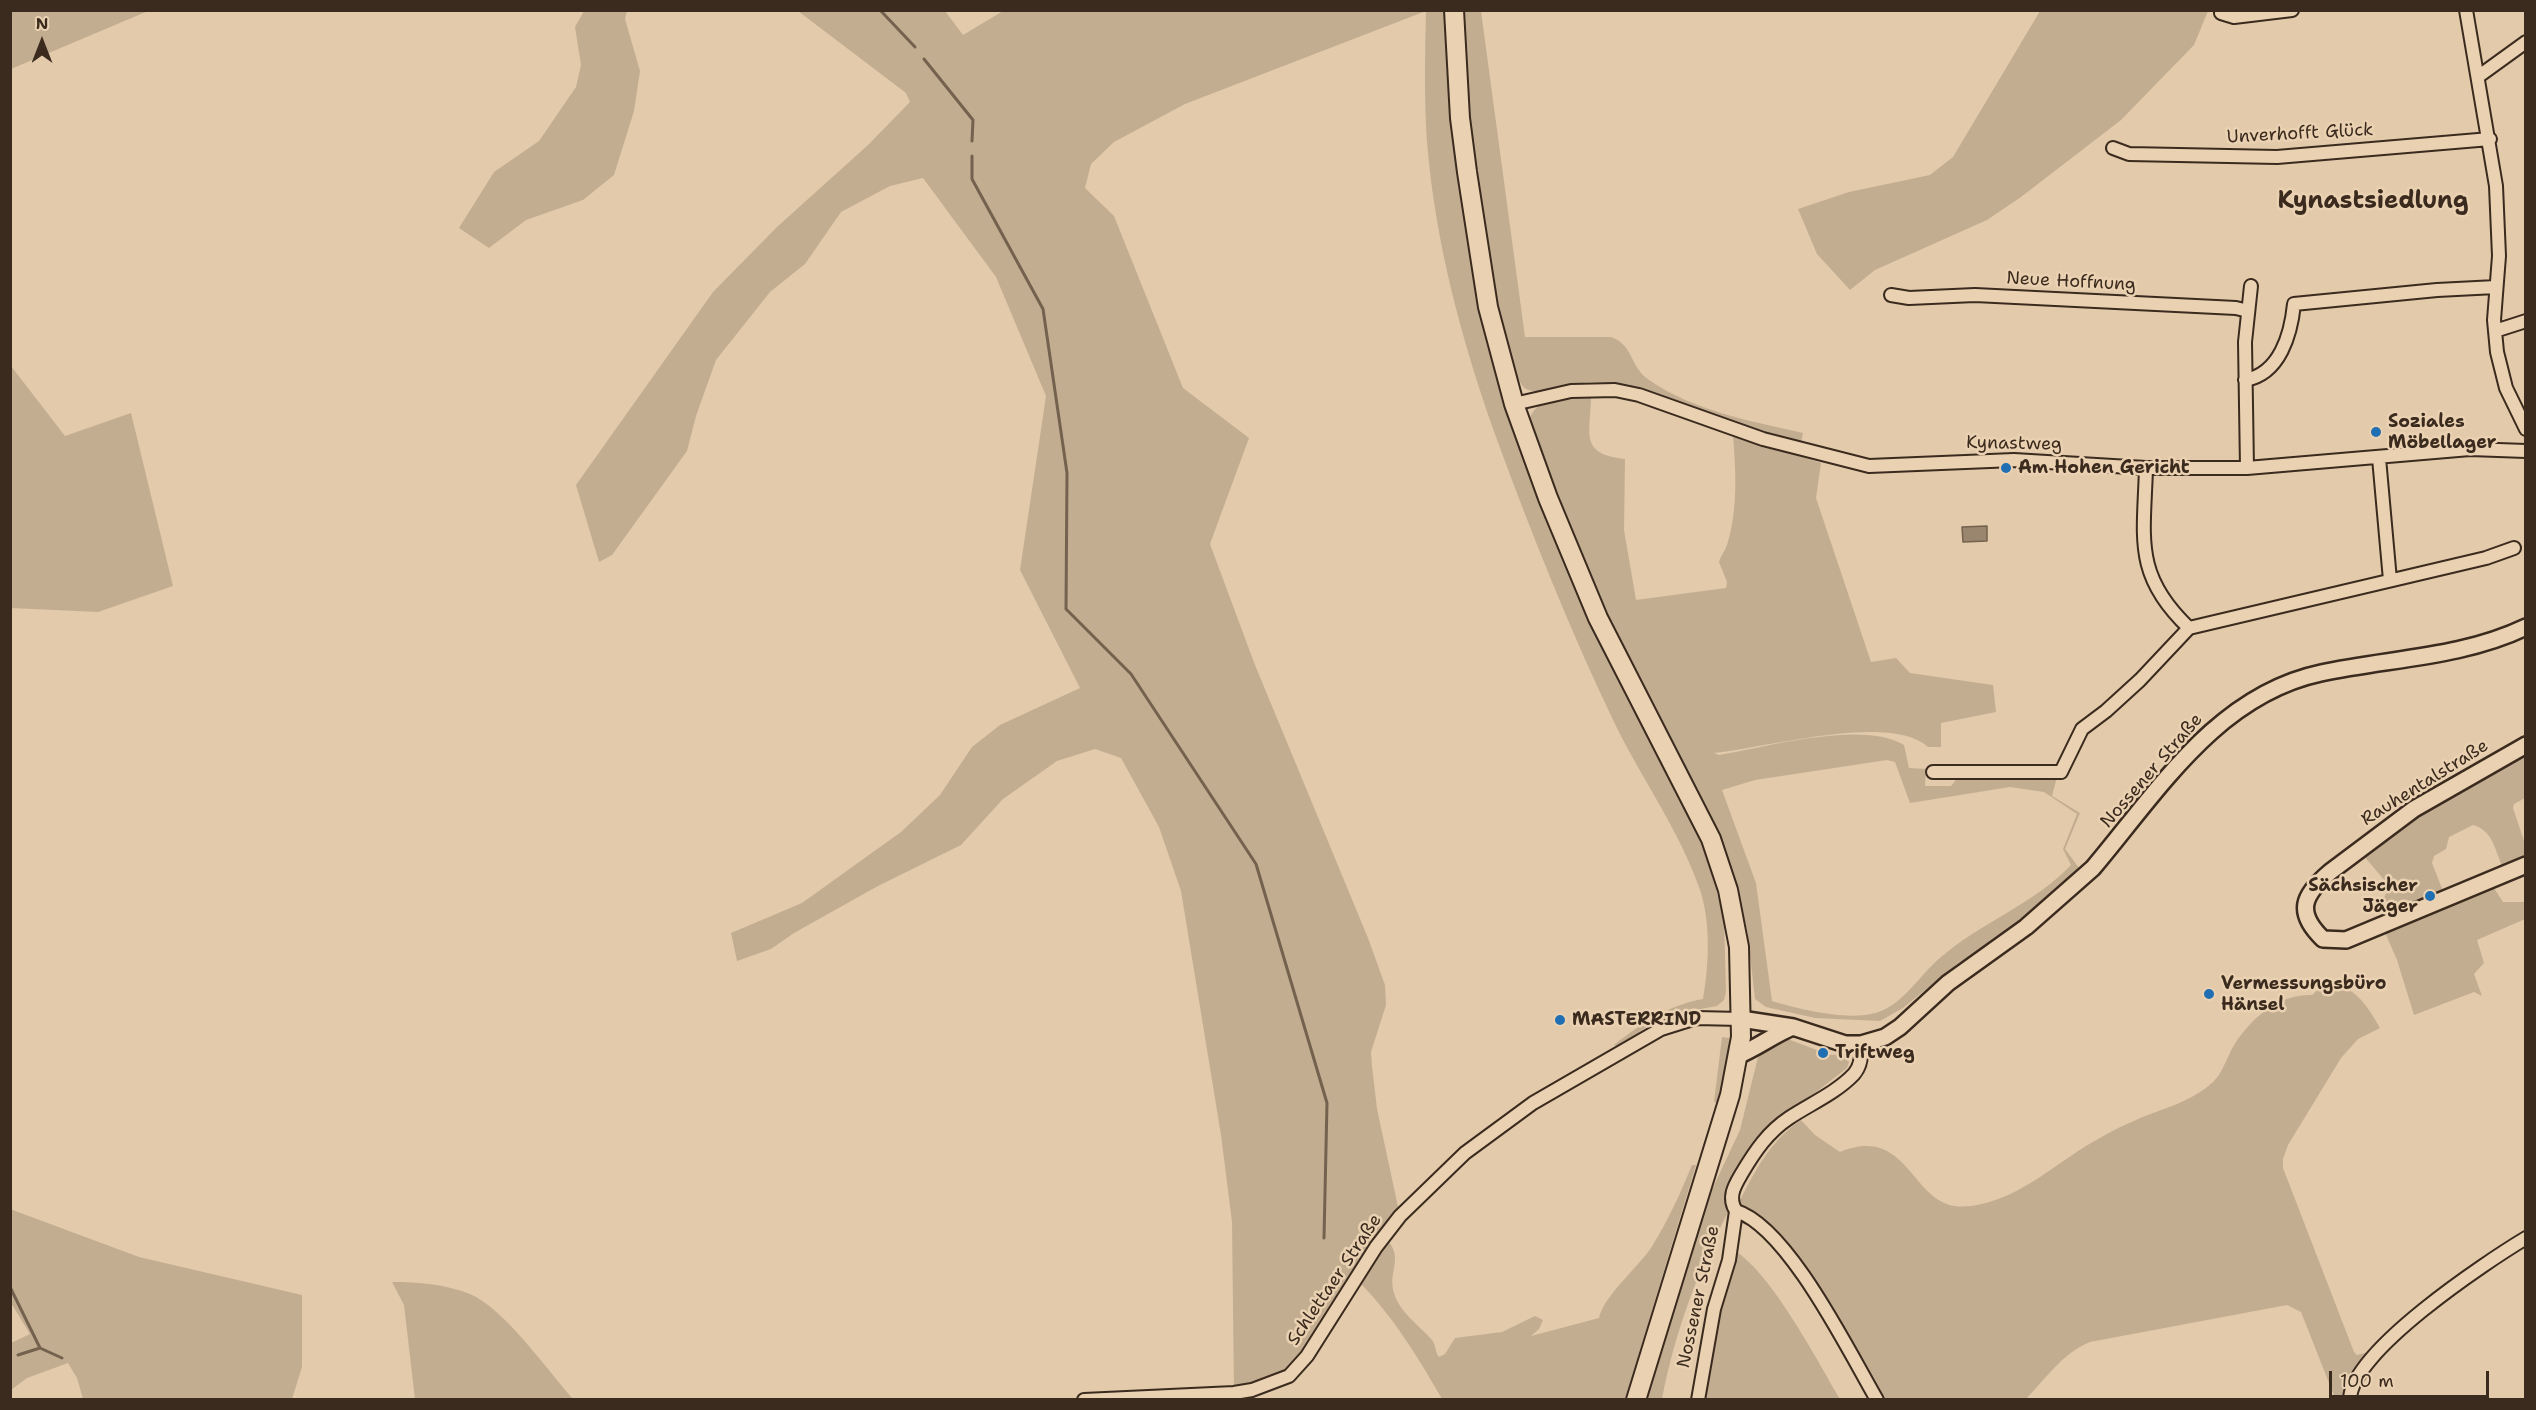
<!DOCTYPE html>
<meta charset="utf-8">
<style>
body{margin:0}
#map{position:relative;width:2536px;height:1410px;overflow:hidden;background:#e2caab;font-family:"Shantell Sans",sans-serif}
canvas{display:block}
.frame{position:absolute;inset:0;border:12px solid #3b2a1e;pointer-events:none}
.north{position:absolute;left:12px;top:12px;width:60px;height:60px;-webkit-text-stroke:4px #e9d1b1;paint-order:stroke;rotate:0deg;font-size:16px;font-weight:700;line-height:24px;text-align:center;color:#3b2a1e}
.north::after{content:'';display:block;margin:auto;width:21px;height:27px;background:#3b2a1e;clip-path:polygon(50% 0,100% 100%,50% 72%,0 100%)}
.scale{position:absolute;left:2329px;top:1371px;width:160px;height:27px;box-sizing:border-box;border:3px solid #3b2a1e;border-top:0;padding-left:8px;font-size:18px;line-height:21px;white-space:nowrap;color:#3b2a1e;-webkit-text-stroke:4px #e9d1b1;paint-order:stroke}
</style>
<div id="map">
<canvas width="2536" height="1410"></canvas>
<div class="frame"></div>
<div class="north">N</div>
<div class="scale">100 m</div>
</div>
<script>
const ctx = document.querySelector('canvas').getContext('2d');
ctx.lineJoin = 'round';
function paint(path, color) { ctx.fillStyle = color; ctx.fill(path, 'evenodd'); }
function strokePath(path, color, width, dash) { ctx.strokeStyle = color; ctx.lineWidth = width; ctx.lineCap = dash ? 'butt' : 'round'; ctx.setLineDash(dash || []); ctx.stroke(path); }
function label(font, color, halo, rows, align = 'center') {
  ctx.font = font + ' "Shantell Sans",sans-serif'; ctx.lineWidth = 5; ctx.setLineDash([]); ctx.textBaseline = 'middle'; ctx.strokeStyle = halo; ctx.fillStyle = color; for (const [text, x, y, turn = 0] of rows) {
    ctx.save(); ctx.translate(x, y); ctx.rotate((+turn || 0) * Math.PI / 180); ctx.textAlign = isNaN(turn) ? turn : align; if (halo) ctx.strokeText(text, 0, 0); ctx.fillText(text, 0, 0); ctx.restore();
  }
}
paint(new Path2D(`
 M 10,11 L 11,10 L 148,11 L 11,69 Z
 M 584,11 L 627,11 L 625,19 L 640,71 L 634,111 L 614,175 L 583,200 L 526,220 L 489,248 L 459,228 L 494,172 L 539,141 L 576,87 L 581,65 L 575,27 Z
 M 798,11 L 945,11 L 963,35 L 1003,11 L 1444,11 L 1454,118 L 1474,279 L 1499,388 L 1512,429 L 1565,560 L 1690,814 L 1705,852 L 1724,917 L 1726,992 L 1724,1000 L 1717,1006 L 1684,1012 L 1650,1024 L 1619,1047 L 1614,1045 C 1641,1024 1668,1005 1703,999 C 1709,965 1711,923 1700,890 C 1680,831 1641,778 1614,722 C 1570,630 1531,533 1496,437 C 1462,342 1435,242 1427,142 C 1424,98 1425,54 1426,11 L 1185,104 L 1114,142 L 1091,164 L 1085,188 L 1114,216 L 1183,388 L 1249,438 L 1210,544 L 1255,665 L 1368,938 L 1385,985 L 1386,1005 L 1371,1052 L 1372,1066 L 1377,1109 L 1400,1216 L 1384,1237 C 1406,1257 1387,1270 1394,1293 C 1400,1313 1419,1325 1432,1340 C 1436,1345 1435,1352 1439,1357 L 1445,1354 L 1455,1338 L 1502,1332 L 1535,1316 L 1543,1320 L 1539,1329 L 1531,1336 L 1599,1318 C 1603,1297 1639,1266 1651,1248 C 1668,1221 1680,1194 1692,1165 L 1696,1165 L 1625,1399 L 1442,1399 C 1418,1357 1391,1313 1356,1279 L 1289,1376 L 1234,1393 L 1232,1222 L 1221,1135 L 1181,891 L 1159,827 L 1121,758 L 1095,749 L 1057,761 L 1003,799 L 961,845 L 878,886 L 794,933 L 771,949 L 737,961 L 731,933 L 802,903 L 901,832 L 940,795 L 972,747 L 1000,725 L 1080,688 L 1020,570 L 1046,396 L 996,277 L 923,178 L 890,186 L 841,212 L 805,264 L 770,292 L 716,360 L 696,416 L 687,451 L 612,555 L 599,562 L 576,485 L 713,292 L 777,227 L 868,145 L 910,102 L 906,93 Z
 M 1463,11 L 1481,11 L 1525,337 L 1611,337 C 1634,345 1629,366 1649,380 C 1694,411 1751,421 1803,433 L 1801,443 L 1616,384 C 1607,383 1597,382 1589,382 C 1573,384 1539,396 1526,389 C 1502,375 1470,153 1467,115 C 1464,81 1464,45 1463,11 Z
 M 2040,11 L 2208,11 L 2194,45 L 2121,120 L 2021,197 L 1987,220 L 1875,270 L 1850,290 L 1817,254 L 1798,209 L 1849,192 L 1930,175 L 1953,157 Z
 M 11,366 L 65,436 L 131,413 L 173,586 L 98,612 L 11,608 Z
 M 1591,395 C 1591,433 1578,454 1625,459 L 1624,530 L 1636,600 L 1726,588 L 1727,582 L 1719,562 C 1721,555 1725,551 1727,545 C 1738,510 1736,472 1733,436 L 1821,463 L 1816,498 L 1871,662 L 1896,658 L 1910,673 L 1993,685 L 1996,712 L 1941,723 L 1941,747 L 1928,747 C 1889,712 1763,749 1714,753 L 1719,755 C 1769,747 1860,720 1904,745 L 1909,768 L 1926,769 L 1925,786 L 1951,786 L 1959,776 L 2057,777 L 2052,796 L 2080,813 L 2065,849 L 2082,872 L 2007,934 L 1958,963 L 1903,1008 L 1880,1021 L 1815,1018 L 1766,1007 L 1755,999 L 1747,929 L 1723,845 L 1632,671 L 1577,555 L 1529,422 C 1533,396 1571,396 1591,395 ZM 1887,760 L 1895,762 L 1910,803 L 2010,787 L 2044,792 L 2077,814 L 2063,849 L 2071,865 C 2034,904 1982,922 1941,957 C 1919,975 1901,1009 1871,1014 C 1843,1020 1799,1009 1772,1001 L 1756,883 L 1722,790 L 1755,780 Z
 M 2525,752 L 2525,798 L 2514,804 L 2513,808 L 2525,844 L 2525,856 L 2502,866 C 2495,849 2492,830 2473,825 L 2449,837 L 2446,849 L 2434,856 L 2432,863 L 2443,891 L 2389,916 L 2381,903 L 2388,890 L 2385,881 L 2363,855 L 2419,815 Z
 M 2492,885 L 2503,902 L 2525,902 L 2525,919 L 2477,940 L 2484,963 L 2474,974 L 2482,996 L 2474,992 L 2414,1015 L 2397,960 L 2384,930 Z
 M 2333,983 C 2358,990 2368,1007 2380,1028 L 2358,1039 L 2341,1058 L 2288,1145 L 2283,1159 L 2283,1168 L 2354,1352 L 2357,1355 L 2369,1352 L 2349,1397 L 2335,1398 L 2301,1312 L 2287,1305 L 2090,1342 C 2063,1353 2046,1378 2026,1399 L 1877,1399 L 1792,1260 L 1736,1211 L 1743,1207 L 1740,1200 C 1756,1169 1771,1140 1801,1120 L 1815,1135 L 1840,1152 C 1906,1125 1911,1199 1954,1206 C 1969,1208 1984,1204 1998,1199 C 2030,1188 2062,1160 2091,1143 C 2105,1135 2121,1126 2136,1120 C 2163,1108 2190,1103 2213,1082 C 2224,1072 2228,1052 2238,1039 C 2256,1014 2281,994 2312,995 L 2322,986 Z
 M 1722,1037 L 1729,1038 L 1728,1063 L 1719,1103 L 1714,1102 Z
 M 1785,1038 L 1830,1055 L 1845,1054 L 1849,1062 L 1847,1068 L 1806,1100 L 1767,1126 L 1751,1145 L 1727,1186 L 1724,1197 L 1728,1212 C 1697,1273 1675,1332 1662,1399 L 1646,1400 L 1710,1194 L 1740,1130 L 1758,1057 L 1763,1050 Z
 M 10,1209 L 139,1257 L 302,1295 L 302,1367 L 292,1399 L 83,1399 L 77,1378 L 68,1363 L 27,1378 L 11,1390 L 11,1343 L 30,1334 L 11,1303 Z
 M 1730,1248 C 1768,1266 1818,1362 1840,1399 L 1698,1400 Z
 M 392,1282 C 419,1282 444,1284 470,1294 C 504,1308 548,1371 573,1399 L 415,1399 L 404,1305 Z`), '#c3ad91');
const water = new Path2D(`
 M 1987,526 L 1987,541 L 1963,542 L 1962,527 Z`);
paint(water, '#9a856e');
strokePath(water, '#74614e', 1.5);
strokePath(new Path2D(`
 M 880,10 L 915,47
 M 924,59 L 973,120 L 972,141
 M 972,156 L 972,179 L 1043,309 L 1067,473 L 1066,609 L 1131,674 L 1256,864 L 1327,1103 L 1324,1238
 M 10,1287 L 40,1348 L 18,1355
 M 40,1348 L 62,1358`), '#74614e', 3);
const minor = new Path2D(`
 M 2466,10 L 2496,186 L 2499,256 L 2494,320 L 2497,352 L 2506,388 L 2526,429
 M 2221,13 L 2234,17 L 2292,10
 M 2479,76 L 2526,42
 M 2113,148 L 2129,154 L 2277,157 L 2490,139
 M 1891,295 L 1909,298 L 1975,295 L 2236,308 L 2248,311
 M 2495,331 L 2526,321
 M 2245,380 C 2280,374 2291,334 2294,304 L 2437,290 L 2496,287
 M 1514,404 L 1571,391 L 1615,390 L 1639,395 L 1763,439 L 1869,466 L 2014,460 L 2146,468 L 2247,468 L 2470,449 L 2526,451
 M 2379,458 L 2390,580
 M 2146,468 C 2144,538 2133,575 2189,628
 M 2247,468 L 2245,342 L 2251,286
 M 1933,772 L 2061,772 L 2082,729 L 2106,711 L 2140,680 L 2189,628 L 2486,558 L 2514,548
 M 1736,1211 C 1788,1227 1849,1352 1877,1400
 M 1084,1400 L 1234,1393 L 1252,1390 L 1289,1376 L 1307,1356 L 1376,1247 L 1400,1216 L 1465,1153 L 1533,1103 L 1661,1029 L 1696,1018 L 1741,1019
 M 1698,1400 L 1714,1309 L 1729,1260 L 1736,1211 C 1727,1197 1735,1185 1742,1173 C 1755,1151 1768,1132 1789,1118 C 1810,1104 1836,1093 1854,1074 C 1861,1066 1862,1054 1861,1044
 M 2350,1400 C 2349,1353 2486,1262 2526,1238`);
const tertiary = new Path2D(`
 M 2526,745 L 2414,809 L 2330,872 C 2303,895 2295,912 2323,939 L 2346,940 L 2526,865
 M 1741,1019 L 1793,1027 L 1845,1044 L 1861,1044 L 1885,1037 L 1900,1027 L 1948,983 L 2026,927 L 2093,868 C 2158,791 2217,695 2321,673 C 2390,658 2461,658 2526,627
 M 1737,1056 C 1757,1048 1773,1035 1793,1027`);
const primary = new Path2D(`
 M 1454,10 L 1460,118 L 1467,172 L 1488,307 L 1514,404 L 1548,498 L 1598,618 L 1711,839 L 1728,890 L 1739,947 L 1741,1037 L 1730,1095 L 1636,1400`);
strokePath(minor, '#3b2a1e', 16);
strokePath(tertiary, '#3b2a1e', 20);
strokePath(primary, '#3b2a1e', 22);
strokePath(minor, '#e9d1b1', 12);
strokePath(tertiary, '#e9d1b1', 15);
strokePath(primary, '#e9d1b1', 18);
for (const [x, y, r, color] of [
 [2376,432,6,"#1f6fb2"],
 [2006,468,6,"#1f6fb2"],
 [2430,896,6,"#1f6fb2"],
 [2209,994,6,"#1f6fb2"],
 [1560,1020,6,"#1f6fb2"],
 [1823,1053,6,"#1f6fb2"]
]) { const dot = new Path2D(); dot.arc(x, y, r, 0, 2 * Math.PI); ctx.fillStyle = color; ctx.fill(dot); strokePath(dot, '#e9d1b1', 2); }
label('18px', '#3b2a1e', '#e9d1b1', [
 ["Unverhofft Glück",2300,134,-3],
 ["Neue Hoffnung",2071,282,3],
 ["Kynastweg",2014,444,1],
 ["Nossener Straße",2152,771,-49],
 ["Rauhentalstraße",2425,783,-32],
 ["Schlettaer Straße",1335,1280,-56],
 ["Nossener Straße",1699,1297,-78]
]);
label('bold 18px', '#3b2a1e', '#e9d1b1', [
 ["Soziales",2388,422],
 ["Möbellager",2388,443],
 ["Am Hohen Gericht",2018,468],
 ["Sächsischer",2418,886,"right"],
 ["Jäger",2418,907,"right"],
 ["Vermessungsbüro",2221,984],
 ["Hänsel",2221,1005],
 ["MASTERRIND",1572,1020],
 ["Triftweg",1835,1053]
], 'left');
label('bold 24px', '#3b2a1e', '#e9d1b1', [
 ["Kynastsiedlung",2373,202]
]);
</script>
